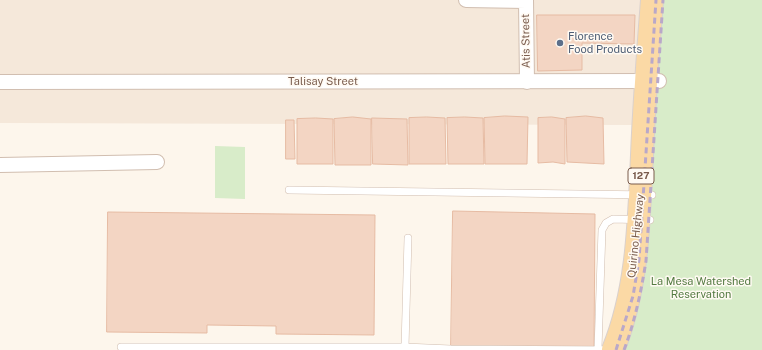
<!DOCTYPE html>
<style>
body{margin:0}
canvas{display:block;background:#fdf6ec}
</style>
<canvas width="762" height="350"></canvas>
<script>
const ctx = document.querySelector('canvas').getContext('2d');
ctx.lineJoin = 'round';
function paint(path, color) { ctx.fillStyle = color; ctx.fill(path, 'evenodd'); }
function strokePath(path, color, width, dash) { ctx.strokeStyle = color; ctx.lineWidth = width; ctx.lineCap = dash ? 'butt' : 'round'; ctx.setLineDash(dash || []); ctx.stroke(path); }
function label(font, color, halo, rows, align = 'center') {
  ctx.font = font + ' "Public Sans",sans-serif'; ctx.lineWidth = 3; ctx.setLineDash([]); ctx.textBaseline = 'middle'; ctx.strokeStyle = halo; ctx.fillStyle = color; for (const [text, x, y, turn = 0] of rows) {
    ctx.save(); ctx.translate(x, y); ctx.rotate((+turn || 0) * Math.PI / 180); ctx.textAlign = isNaN(turn) ? turn : align; if (halo) ctx.strokeText(text, 0, 0); ctx.fillText(text, 0, 0); ctx.restore();
  }
}
paint(new Path2D(`
 M 0,0 L 646,0 L 637,125 L 0,123 Z`), '#f5e8da');
paint(new Path2D(`
 M 659,0 L 762,0 L 762,350 L 620,350 Z
 M 215,146 L 245,147 L 245,199 L 215,198 Z`), '#d8ecc9');
const building = new Path2D(`
 M 537,15 L 635,15 L 634,44 L 582,43 L 582,70 L 538,71 Z
 M 505,116 L 528,117 L 527,164 L 485,164 L 484,118 Z
 M 586,116 L 603,118 L 604,164 L 567,162 L 566,118 Z
 M 353,117 L 371,119 L 371,165 L 335,165 L 334,119 Z
 M 427,117 L 445,118 L 446,164 L 409,164 L 409,118 Z
 M 465,117 L 483,118 L 484,164 L 448,164 L 447,118 Z
 M 552,117 L 565,119 L 565,164 L 553,162 L 538,163 L 538,118 Z
 M 316,118 L 333,119 L 333,164 L 297,164 L 297,119 Z
 M 372,118 L 407,119 L 408,165 L 373,164 Z
 M 286,120 L 294,120 L 295,159 L 286,159 Z
 M 453,211 L 595,214 L 594,349 L 451,348 Z
 M 108,212 L 375,215 L 374,335 L 276,334 L 276,326 L 207,325 L 207,333 L 107,332 Z`);
paint(building, '#f3d5c3');
strokePath(building, '#e6bba3', 1);
const lane = new Path2D(`
 M 289,190 L 652,195
 M 121,347 L 405,347 L 451,349 L 611,350
 M 405,347 L 408,238
 M 598,349 L 602,230 L 606,223 L 613,219 L 650,220`);
const street = new Path2D(`
 M 466,0 L 526,1
 M 526,0 L 527,82
 M 0,82 L 659,81
 M 0,165 L 157,162`);
const primary = new Path2D(`
 M 613,350 C 638,289 639,220 642,155 C 644,103 648,52 652,0`);
strokePath(lane, '#d1beb0', 8);
strokePath(street, '#d1beb0', 16);
strokePath(primary, '#dad1cd', 24);
strokePath(lane, '#fff', 7);
strokePath(street, '#fff', 14);
strokePath(primary, '#fbd9a5', 22);
strokePath(new Path2D(`
 M 616,350 L 633,296 L 639,260 L 656,0
 M 624,350 C 635,321 641,292 646,261 L 663,0`), '#b9a8c9', 3, [6, 4]);
for (const [x, y, r, color] of [
 [560,43,4,"#5c6f8a"]
]) { const dot = new Path2D(); dot.arc(x, y, r, 0, 2 * Math.PI); ctx.fillStyle = color; ctx.fill(dot); strokePath(dot, '#fffaf3', 1.5); }
for (const [x, y, w] of [
 [641,176,26]
]) { const box = new Path2D(); box.roundRect(x - w / 2, y - 8, w, 16, 3); ctx.fillStyle = '#fffaf3'; ctx.fill(box); strokePath(box, '#7a5c4d', 1); }
label('bold 10px', '#7a5c4d', null, [
 ["127",641,176]
]);
label('11px', '#4e5e75', '#fffaf3', [
 ["Florence",568,37],
 ["Food Products",568,50]
], 'left');
label('11px', '#7a5c4d', '#fffaf3', [
 ["Atis Street",526,41,-91],
 ["Talisay Street",323,82],
 ["Quirino Highway",636,236,-84]
]);
label('11px', '#537a41', '#fffaf3', [
 ["La Mesa Watershed",701,282],
 ["Reservation",701,295]
]);
</script>
